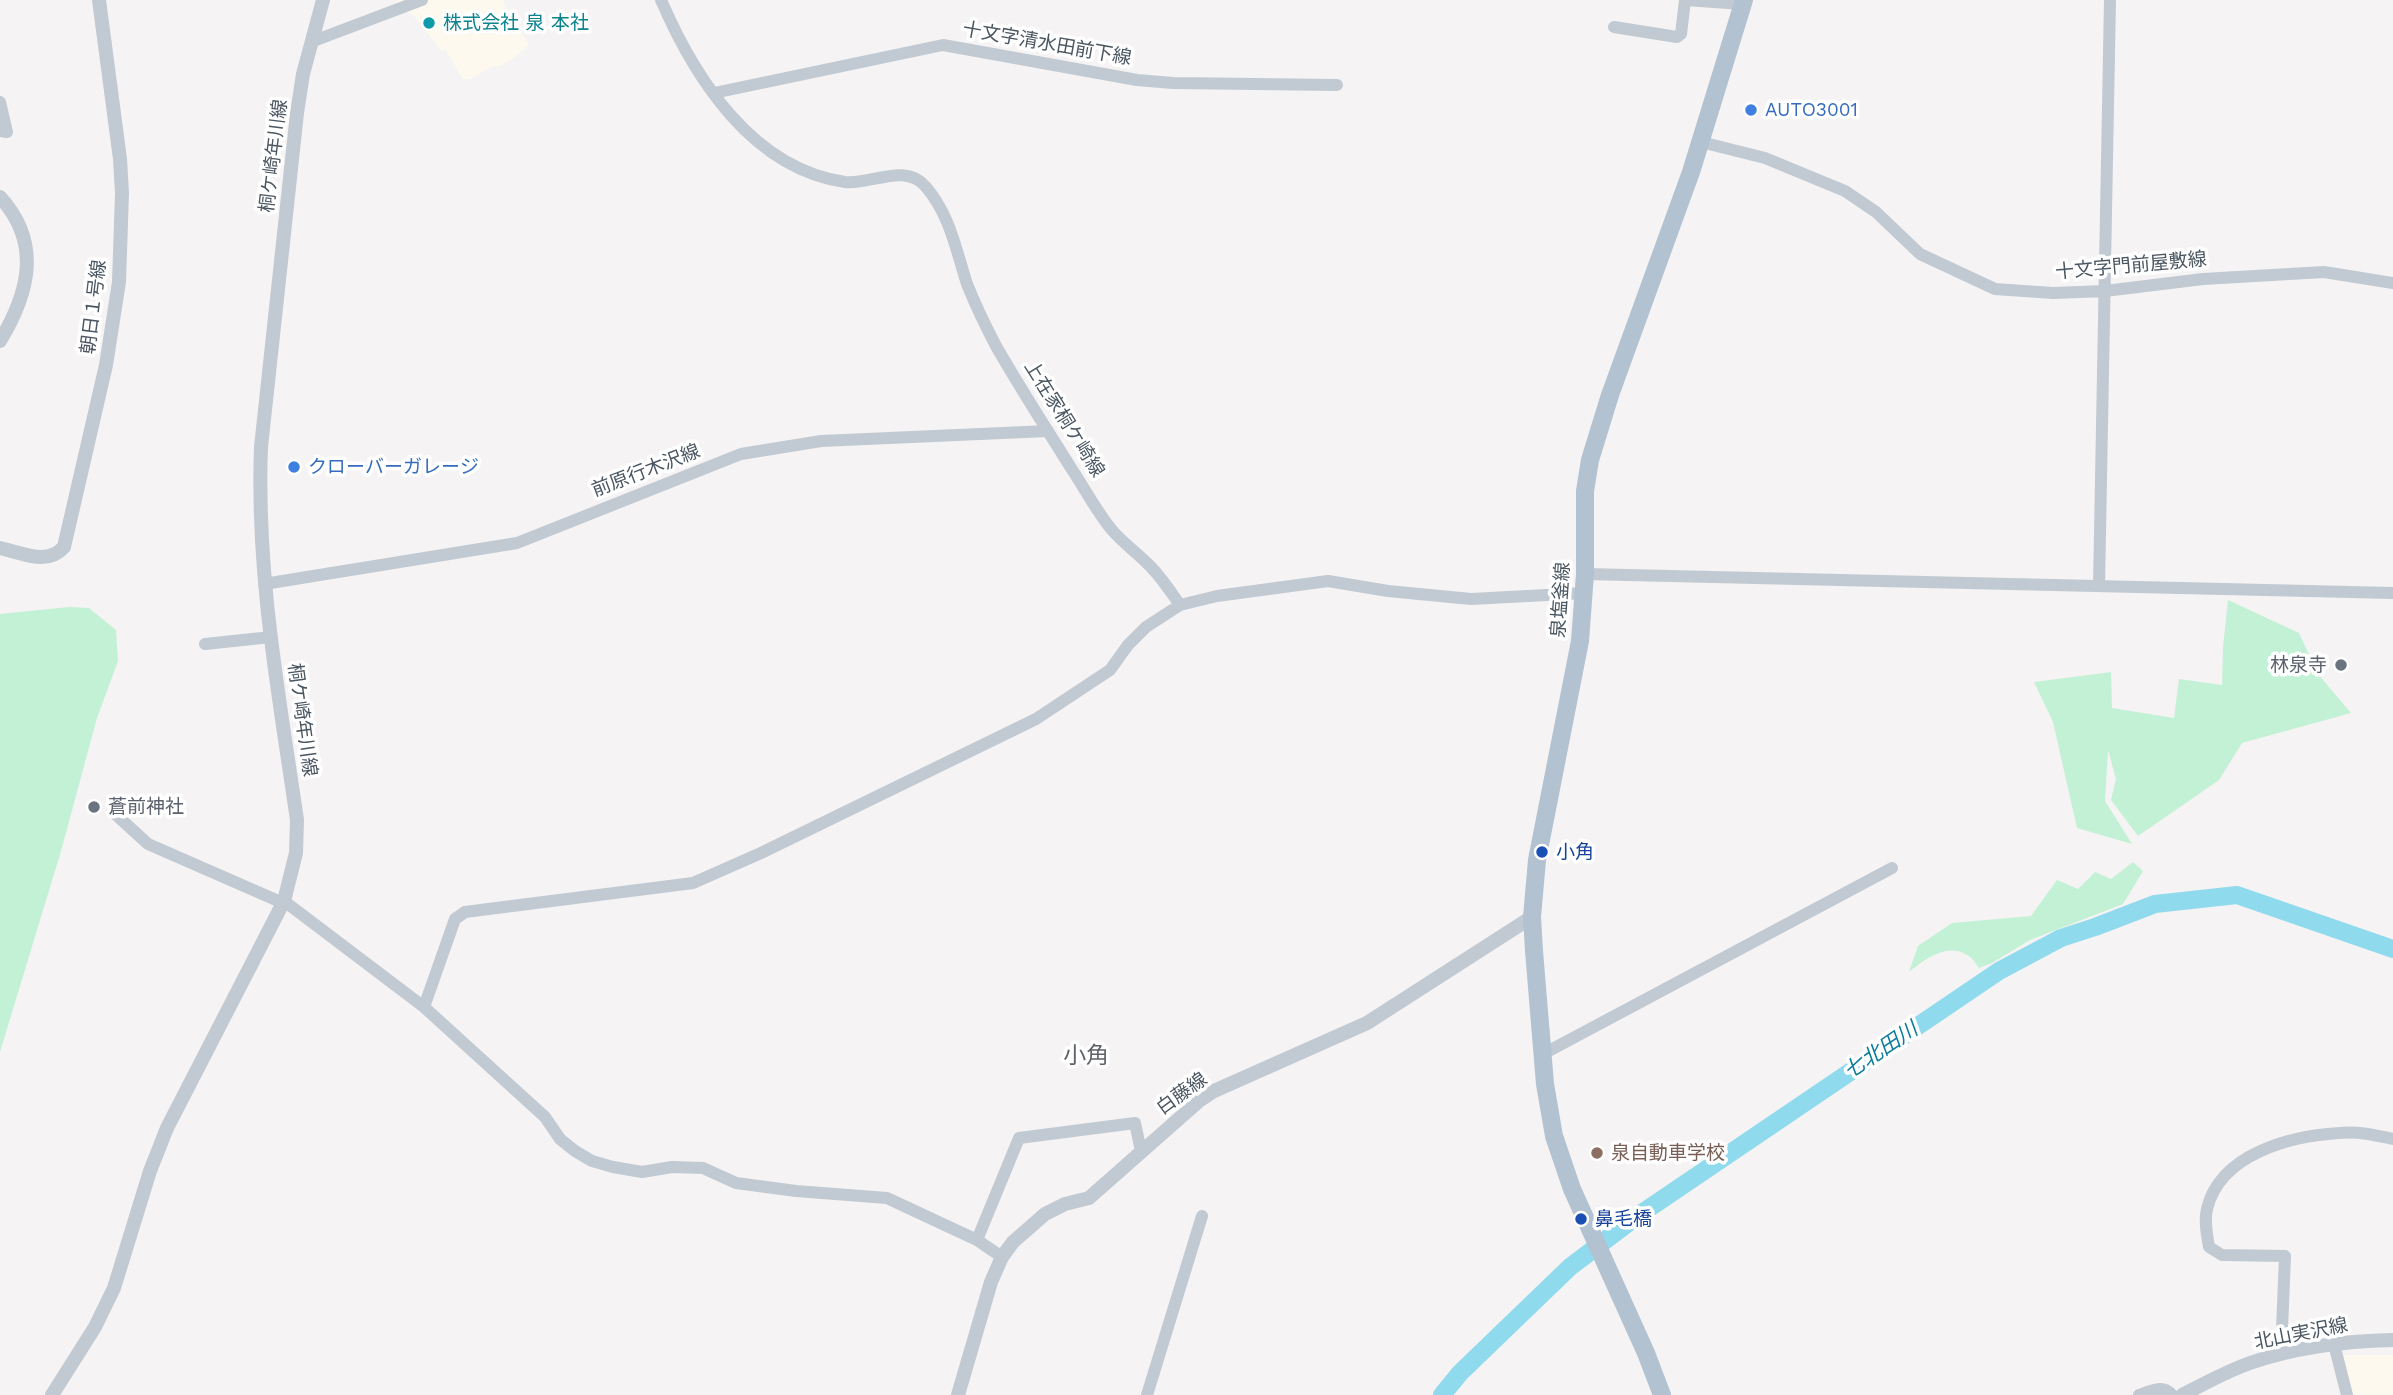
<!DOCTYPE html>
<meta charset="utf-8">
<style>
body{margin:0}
canvas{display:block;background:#f5f3f3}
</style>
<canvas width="2393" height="1395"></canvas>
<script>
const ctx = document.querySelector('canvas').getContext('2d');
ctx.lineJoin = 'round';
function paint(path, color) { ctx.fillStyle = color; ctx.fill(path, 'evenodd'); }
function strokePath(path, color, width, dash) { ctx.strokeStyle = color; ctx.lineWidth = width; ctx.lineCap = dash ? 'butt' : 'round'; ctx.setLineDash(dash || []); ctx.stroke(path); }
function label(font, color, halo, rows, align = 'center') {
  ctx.font = font + ' "Work Sans","Noto Sans JP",sans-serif'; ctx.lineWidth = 7; ctx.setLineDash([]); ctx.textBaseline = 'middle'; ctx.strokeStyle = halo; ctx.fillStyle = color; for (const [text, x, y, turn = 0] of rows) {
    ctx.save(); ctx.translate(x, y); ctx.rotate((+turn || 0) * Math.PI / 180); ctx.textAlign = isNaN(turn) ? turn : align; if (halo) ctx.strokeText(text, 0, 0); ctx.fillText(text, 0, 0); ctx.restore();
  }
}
paint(new Path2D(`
 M 398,0 L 504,0 L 503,2 L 529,45 L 514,58 L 500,66 L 491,67 L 471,79 L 463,79 L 445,49 L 442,51 L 415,17 L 397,5 Z
 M 2343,1355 L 2393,1355 L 2393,1395 L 2351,1395 Z`), '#fdf9ef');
paint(new Path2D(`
 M 2228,600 L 2299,633 L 2318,674 L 2351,713 L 2242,743 L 2219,780 L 2138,836 L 2111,800 L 2116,779 L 2108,750 L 2105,801 L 2132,844 L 2077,828 L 2053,722 L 2034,682 L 2111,672 L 2112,708 L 2174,718 L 2179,679 L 2222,685 L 2223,647 Z
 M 69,607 L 89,608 L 116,630 L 118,661 L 97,718 L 61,851 L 0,1052 L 0,614 Z
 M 2133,862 L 2143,871 L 2123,904 L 2030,940 L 1992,963 L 1979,968 C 1976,964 1972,957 1967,955 C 1947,942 1924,960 1909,972 L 1918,946 L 1952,923 L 2031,916 L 2057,880 L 2078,889 L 2095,872 L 2111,879 Z`), '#c3f1d5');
strokePath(new Path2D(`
 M 1442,1395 L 1460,1373 L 1570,1267 L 1636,1217 L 1999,971 L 2061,938 L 2095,927 L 2155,904 L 2237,895 L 2393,949`), '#90daee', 18);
strokePath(new Path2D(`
 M 661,0 C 695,79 753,169 845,182 C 872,185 905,162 926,187 C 950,215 956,250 967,284 C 975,304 986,327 996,346 C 1020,388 1046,428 1071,468 C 1085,489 1097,512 1112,530 C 1122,542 1136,552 1147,563 C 1160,575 1170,591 1180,605 L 1217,596 L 1328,581 L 1388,591 L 1471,599 L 1585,593
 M 1614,27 L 1677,37 L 1681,34 L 1685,0 L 1743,4
 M 311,42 L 422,0
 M 714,93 L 943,45 L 1137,80 L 1173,83 L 1337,85
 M 0,102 L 7,132 L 0,131
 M 1701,142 L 1765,158 L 1845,191 L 1876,212 L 1920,254 L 1995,289 L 2053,293 L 2105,291 L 2203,279 L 2324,272 L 2393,283
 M 1585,574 L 2393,593
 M 264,584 L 517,543 L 741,454 L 821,441 L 1048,431
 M 2099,586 L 2110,0
 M 205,644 L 271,637
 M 113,812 L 148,844 L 283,903
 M 284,901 L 424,1007 L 545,1117 L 560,1139 L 575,1151 L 592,1161 L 613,1167 L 642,1172 L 672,1167 L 703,1168 L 736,1183 L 796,1191 L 887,1198 L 977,1240 L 1002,1257
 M 424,1007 L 455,919 L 465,912 L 693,883 L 761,853 L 1036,719 L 1110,670 L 1128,645 L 1146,627 L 1180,605
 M 1543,1054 L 1892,868
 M 977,1240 L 1019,1138 L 1135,1123 L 1141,1151
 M 2334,1344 L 2347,1395
 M 2281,1354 L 2285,1256 L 2222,1255 L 2209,1247 C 2207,1235 2204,1221 2207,1209 C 2220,1154 2290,1136 2339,1133 C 2357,1131 2375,1135 2393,1139
 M 1147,1395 L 1202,1216
 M 2139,1395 C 2150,1391 2163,1384 2172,1395`), '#c1cad2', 12);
strokePath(new Path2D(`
 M 0,197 C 42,243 29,293 0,341
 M 0,548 C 23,553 47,566 64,547 L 106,365 L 119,282 L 122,193 L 120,159 L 99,0
 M 52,1395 L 95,1327 L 114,1288 L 150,1171 L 167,1128 L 284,901 L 296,853 L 297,820 C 279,696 256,572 261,447 L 297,113 L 303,74 L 323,0
 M 958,1395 L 991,1282 L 1002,1257 L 1013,1242 L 1045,1214 L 1065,1204 L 1089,1198 L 1199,1101 L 1214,1091 L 1367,1023 L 1532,917
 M 2182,1395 C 2204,1384 2227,1371 2250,1363 C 2296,1347 2344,1341 2393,1340`), '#c1cad2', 14);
strokePath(new Path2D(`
 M 1662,1395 L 1646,1353 L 1572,1189 L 1554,1136 L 1545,1084 L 1534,951 L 1532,917 L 1537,860 L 1580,641 L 1585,574 L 1585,491 L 1590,460 L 1610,395 L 1691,172 L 1744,0`), '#b3c2d1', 18);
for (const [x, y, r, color] of [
 [429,23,7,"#0f9aa8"],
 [1751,110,7,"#3f7fe0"],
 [294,467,7,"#3f7fe0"],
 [2341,665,7,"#6b7280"],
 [94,807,7,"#6b7280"],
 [1542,852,7,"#1a4fb4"],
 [1597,1153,7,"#8d6e63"],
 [1581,1219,7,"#1a4fb4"]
]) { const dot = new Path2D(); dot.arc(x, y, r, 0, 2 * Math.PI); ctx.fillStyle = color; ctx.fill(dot); strokePath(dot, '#fff', 2.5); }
label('19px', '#0d838f', '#fff', [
 ["株式会社 泉 本社",443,23]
], 'left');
label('19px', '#4a5661', '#fff', [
 ["十文字清水田前下線",1047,44,10],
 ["桐ケ崎年川線",274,156,-83],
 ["十文字門前屋敷線",2131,266,-5],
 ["朝日１号線",94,307,-83],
 ["上在家桐ケ崎線",1064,419,58],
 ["前原行木沢線",646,471,-21],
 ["泉塩釜線",1561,600,-86],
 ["桐ケ崎年川線",302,720,82],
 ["白藤線",1182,1094,-36],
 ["北山実沢線",2301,1334,-11]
]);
label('19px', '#366cbe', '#fff', [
 ["AUTO3001",1765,110],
 ["クローバーガレージ",308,467]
], 'left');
label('19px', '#5b616d', '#fff', [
 ["林泉寺",2327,665],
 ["蒼前神社",108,807,"left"]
], 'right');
label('19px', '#164399', '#fff', [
 ["小角",1556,852],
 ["鼻毛橋",1595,1219]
], 'left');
label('19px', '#785e54', '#fff', [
 ["泉自動車学校",1611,1153]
], 'left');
label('italic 21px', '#0c7c9b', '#fff', [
 ["七北田川",1881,1051,-34]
]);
label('23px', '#5f6368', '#fff', [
 ["小角",1086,1056]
]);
</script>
